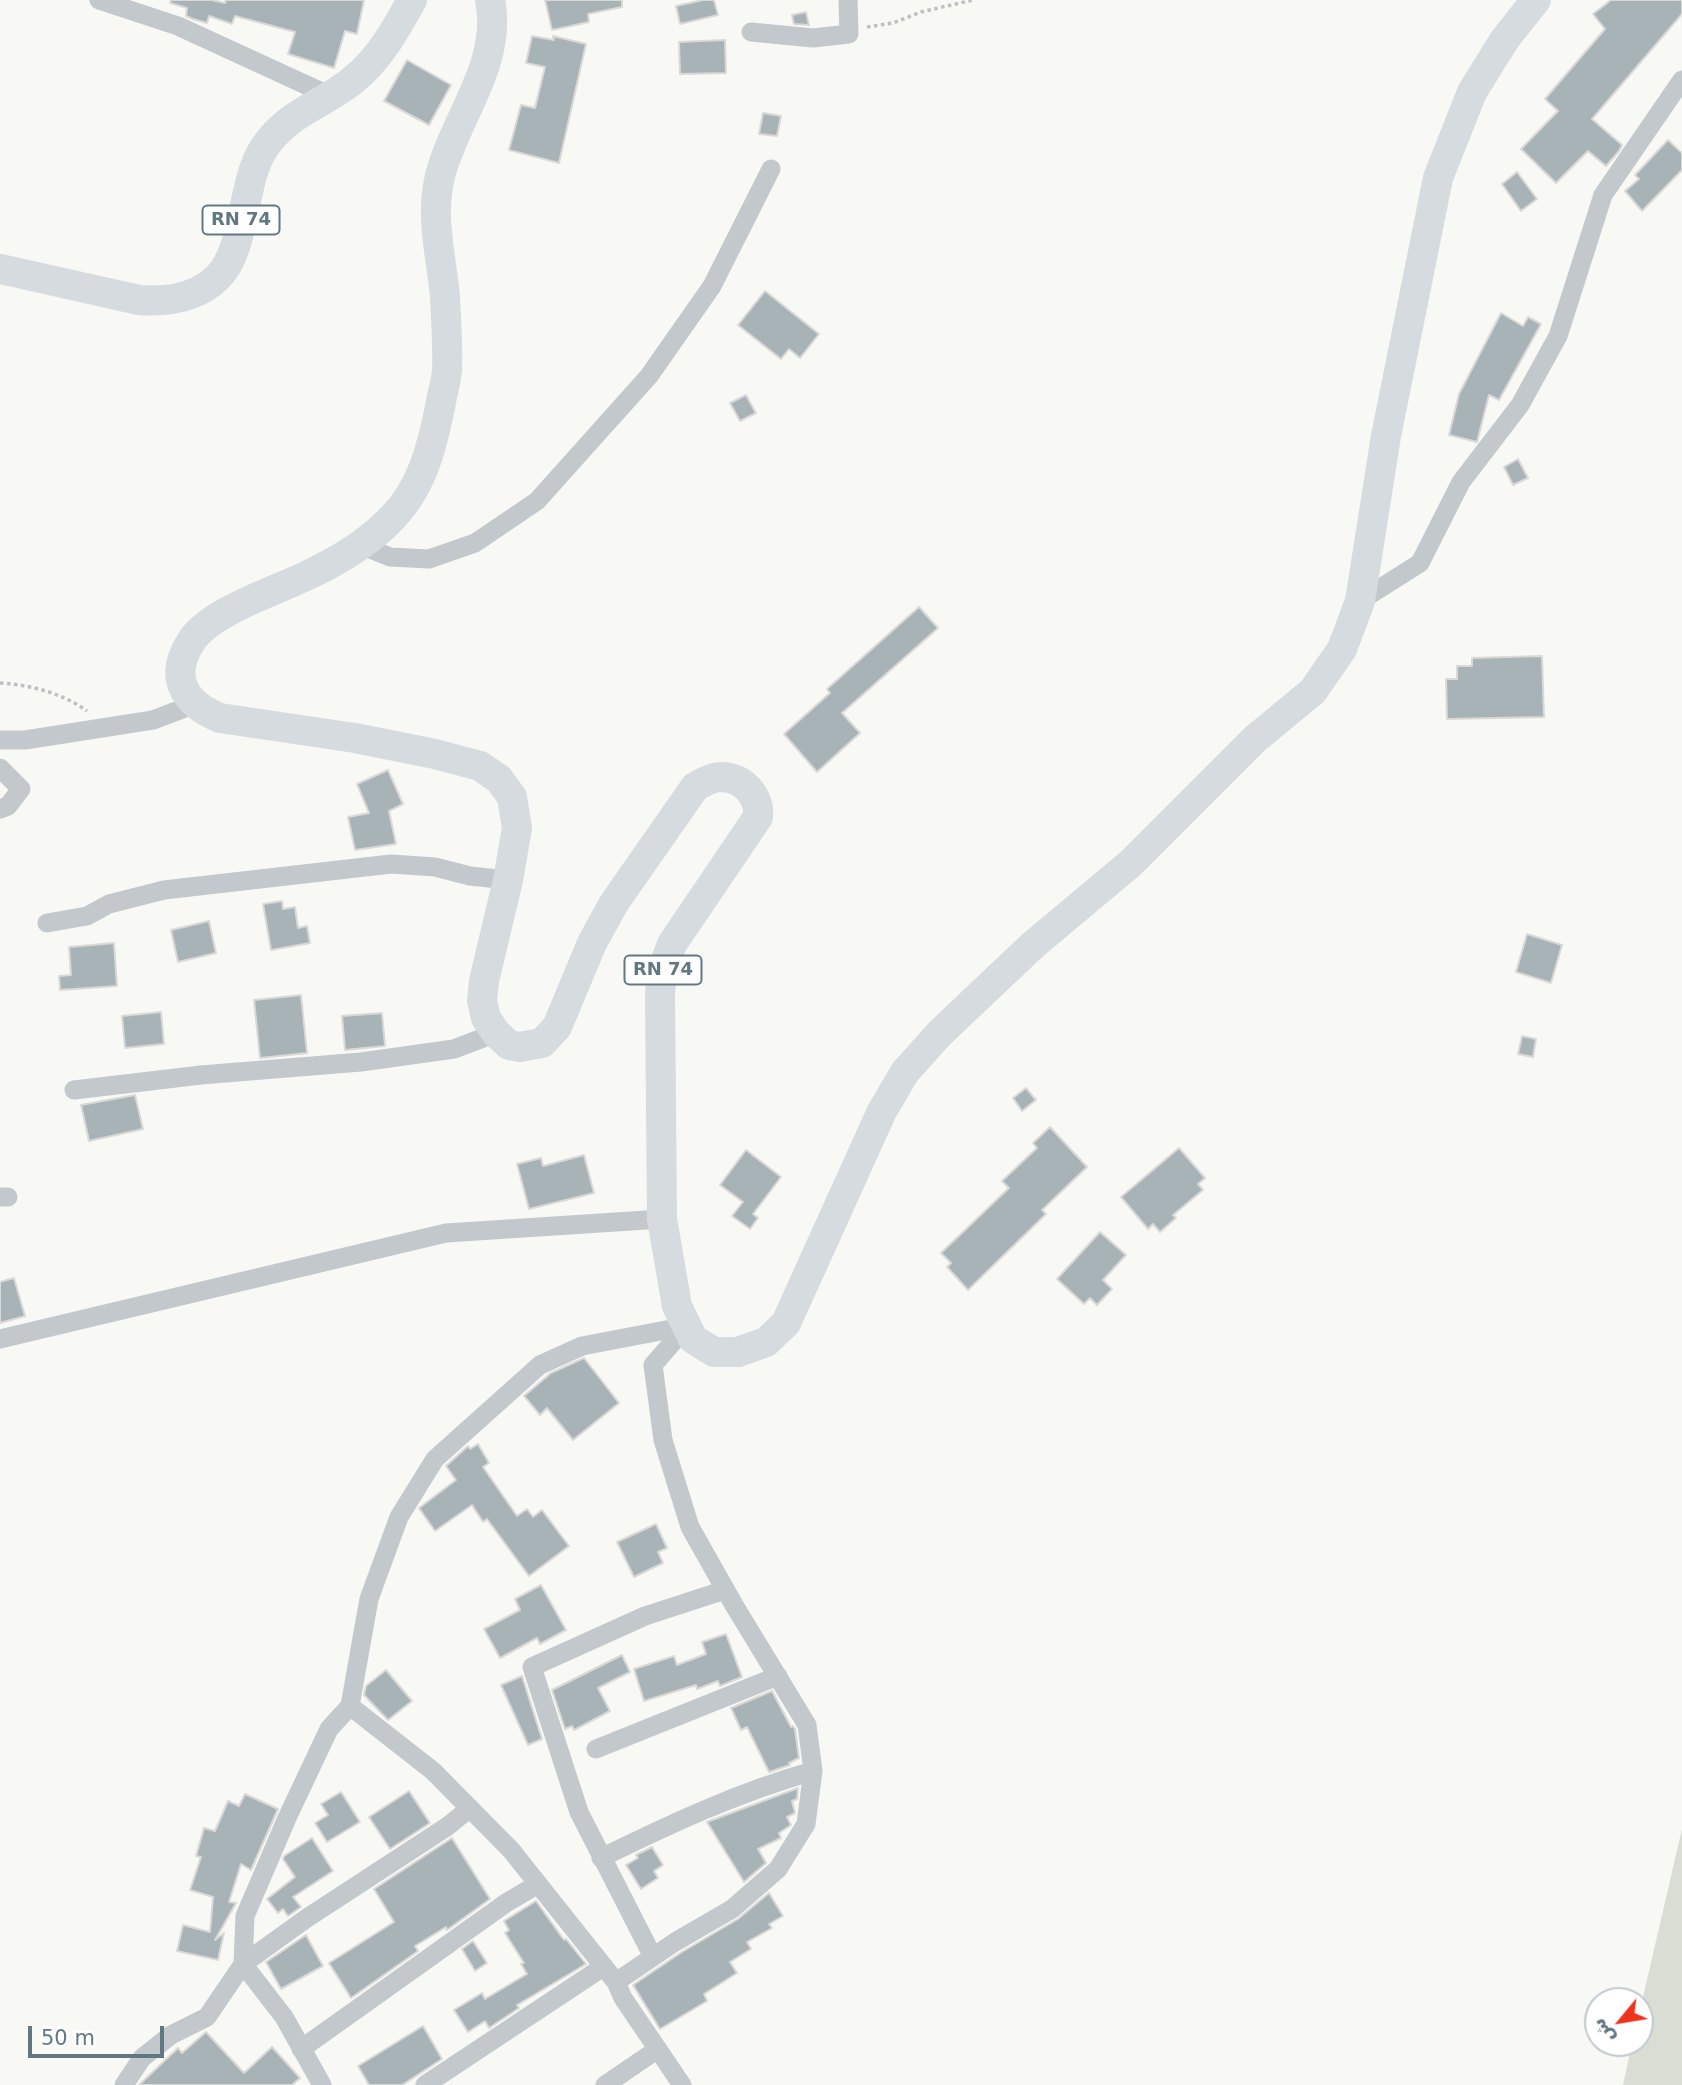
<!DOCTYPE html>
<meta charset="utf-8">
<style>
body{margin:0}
#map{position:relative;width:1682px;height:2085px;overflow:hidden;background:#f8f8f5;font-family:"DejaVu Sans",Cairo,sans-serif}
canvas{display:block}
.north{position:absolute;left:1584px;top:1987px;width:70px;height:70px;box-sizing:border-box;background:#fff;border:2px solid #c0c9cd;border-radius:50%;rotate:240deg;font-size:19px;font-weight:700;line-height:28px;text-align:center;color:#617882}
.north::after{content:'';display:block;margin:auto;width:24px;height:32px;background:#ef331e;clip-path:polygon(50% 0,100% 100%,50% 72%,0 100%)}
.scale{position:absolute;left:28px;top:2026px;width:136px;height:32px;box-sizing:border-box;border:4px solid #617882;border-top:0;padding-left:9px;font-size:21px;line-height:24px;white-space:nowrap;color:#617882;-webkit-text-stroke:5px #fff;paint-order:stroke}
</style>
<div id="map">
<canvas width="1682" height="2085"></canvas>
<div class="north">ش</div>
<div class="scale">50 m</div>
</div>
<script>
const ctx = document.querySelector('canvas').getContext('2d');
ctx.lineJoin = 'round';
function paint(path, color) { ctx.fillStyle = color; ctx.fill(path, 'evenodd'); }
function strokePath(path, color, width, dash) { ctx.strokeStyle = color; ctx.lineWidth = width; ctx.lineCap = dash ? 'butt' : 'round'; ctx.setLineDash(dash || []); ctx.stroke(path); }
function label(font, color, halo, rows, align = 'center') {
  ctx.font = font + ' "DejaVu Sans",sans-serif'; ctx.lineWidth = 7; ctx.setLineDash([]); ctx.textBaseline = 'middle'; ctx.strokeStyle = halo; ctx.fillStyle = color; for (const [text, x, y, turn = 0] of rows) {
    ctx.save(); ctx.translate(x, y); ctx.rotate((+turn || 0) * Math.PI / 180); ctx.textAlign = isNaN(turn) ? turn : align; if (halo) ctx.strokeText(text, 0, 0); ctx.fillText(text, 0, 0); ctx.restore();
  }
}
paint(new Path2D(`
 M 1682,1829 L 1682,2085 L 1623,2085 L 1632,2043 L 1640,2043 L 1640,2010 Z`), '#d8ded4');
const building = new Path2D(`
 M 171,0 L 212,0 L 225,3 L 226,0 L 364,0 L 357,34 L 345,31 L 334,68 L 288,54 L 295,32 L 235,16 L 232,24 L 209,16 L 207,23 L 193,19 L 186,16 L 187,8 L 170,3 Z
 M 545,0 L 622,0 L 622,7 L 588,14 L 589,22 L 552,30 Z
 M 703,0 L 714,0 L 718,15 L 680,24 L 676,6 Z
 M 1611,0 L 1682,0 L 1682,14 L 1592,119 L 1622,145 L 1619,151 L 1606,166 L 1588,151 L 1556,183 L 1521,149 L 1558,111 L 1545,99 L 1605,29 L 1593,14 Z
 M 806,12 L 809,25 L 794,24 L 792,15 Z
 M 532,36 L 554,40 L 553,36 L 586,44 L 559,163 L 509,150 L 521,105 L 535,108 L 545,67 L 526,63 Z
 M 725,40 L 726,73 L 680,74 L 679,42 Z
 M 407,60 L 451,85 L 429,125 L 384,101 Z
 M 763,113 L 781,116 L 777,136 L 759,134 Z
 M 1668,140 L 1682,153 L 1682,170 L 1642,211 L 1625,191 L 1639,179 L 1635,175 Z
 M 1517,172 L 1537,199 L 1521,211 L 1502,184 Z
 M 765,291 L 819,334 L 800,358 L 789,349 L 781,359 L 738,325 Z
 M 1501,313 L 1523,326 L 1528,317 L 1541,324 L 1499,400 L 1489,395 L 1477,442 L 1449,435 L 1459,394 Z
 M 746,395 L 756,413 L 740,421 L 730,403 Z
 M 1518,459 L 1528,478 L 1513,485 L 1504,467 Z
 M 919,607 L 938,628 L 842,713 L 860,733 L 817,772 L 784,734 L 830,693 L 827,689 Z
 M 1542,656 L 1544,717 L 1447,719 L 1446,679 L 1457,679 L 1457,666 L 1472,666 L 1472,658 Z
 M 388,770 L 403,804 L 389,811 L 396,844 L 355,850 L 348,817 L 369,813 L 357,784 Z
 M 282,901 L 283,909 L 295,907 L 298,928 L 307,926 L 310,943 L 271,950 L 263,904 Z
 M 209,921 L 216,953 L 178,962 L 171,930 Z
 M 1527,934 L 1562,945 L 1551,983 L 1516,972 Z
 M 114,943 L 117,986 L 60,990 L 59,976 L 71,975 L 69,947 Z
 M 301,995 L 307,1053 L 260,1058 L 254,1000 Z
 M 161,1012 L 164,1044 L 125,1048 L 122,1016 Z
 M 382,1013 L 385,1046 L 345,1050 L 342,1016 Z
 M 1522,1036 L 1536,1039 L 1533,1057 L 1518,1054 Z
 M 1026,1088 L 1036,1100 L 1022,1111 L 1013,1098 Z
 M 135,1095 L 143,1129 L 89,1141 L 81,1105 Z
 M 1050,1127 L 1087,1167 L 1042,1210 L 1046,1214 L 968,1290 L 947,1267 L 951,1263 L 941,1253 L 1009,1188 L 1002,1181 L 1037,1148 L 1033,1143 Z
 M 1179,1148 L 1205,1178 L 1198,1184 L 1203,1190 L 1173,1215 L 1176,1218 L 1160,1232 L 1153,1224 L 1148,1229 L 1121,1197 Z
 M 746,1150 L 781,1177 L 753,1214 L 758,1218 L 750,1229 L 732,1216 L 743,1202 L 720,1185 Z
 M 584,1155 L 594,1193 L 529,1209 L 517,1164 L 541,1158 L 543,1166 Z
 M 1100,1232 L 1126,1255 L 1103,1280 L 1112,1289 L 1097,1305 L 1090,1298 L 1084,1304 L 1057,1279 Z
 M 14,1278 L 25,1316 L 0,1323 L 0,1282 Z
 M 584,1358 L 619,1403 L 573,1440 L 547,1408 L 540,1415 L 524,1396 L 551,1373 Z
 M 478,1444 L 489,1463 L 483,1467 L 517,1516 L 527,1509 L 533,1517 L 542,1510 L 569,1546 L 529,1576 L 487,1519 L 483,1522 L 472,1505 L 435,1531 L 419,1508 L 456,1480 L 446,1466 L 468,1446 L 470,1449 Z
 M 656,1524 L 667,1548 L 658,1552 L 663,1563 L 634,1577 L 617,1542 Z
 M 541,1585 L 566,1630 L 540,1644 L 537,1638 L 500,1658 L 484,1629 L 520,1610 L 515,1599 Z
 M 726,1634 L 742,1677 L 720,1686 L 718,1681 L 697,1689 L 696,1685 L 644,1701 L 634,1669 L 674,1656 L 677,1665 L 706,1654 L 702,1642 Z
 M 622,1655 L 630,1672 L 598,1688 L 610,1711 L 574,1730 L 572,1726 L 565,1729 L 552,1690 Z
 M 386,1670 L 412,1701 L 388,1720 L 364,1695 L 366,1686 Z
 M 522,1676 L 542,1739 L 528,1745 L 501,1685 Z
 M 772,1691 L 791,1727 L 793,1726 L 795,1729 L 799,1758 L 789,1763 L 790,1765 L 769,1772 L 747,1727 L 741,1730 L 731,1708 Z
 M 798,1788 L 797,1799 L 792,1801 L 795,1813 L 787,1817 L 791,1825 L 779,1833 L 781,1838 L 758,1849 L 766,1863 L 744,1882 L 707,1822 Z
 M 409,1791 L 430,1823 L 390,1849 L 369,1817 Z
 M 341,1792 L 360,1822 L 327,1842 L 315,1823 L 328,1815 L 321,1804 Z
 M 245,1794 L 278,1809 L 251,1870 L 241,1864 L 229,1902 L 236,1903 L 215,1940 L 224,1933 L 218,1960 L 177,1951 L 183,1925 L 210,1932 L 213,1897 L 190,1890 L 201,1857 L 196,1856 L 204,1828 L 215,1831 L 228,1801 L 239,1806 Z
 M 312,1838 L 333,1871 L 293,1897 L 301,1907 L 288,1916 L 283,1909 L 278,1913 L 267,1899 L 295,1877 L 283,1859 L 284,1856 Z
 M 452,1838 L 490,1899 L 447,1930 L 446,1927 L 415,1946 L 418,1951 L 351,1998 L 329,1963 L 394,1922 L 374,1889 Z
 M 652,1847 L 663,1865 L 654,1871 L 658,1878 L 641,1889 L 626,1865 L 638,1858 L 636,1855 Z
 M 769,1893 L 783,1916 L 769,1924 L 772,1928 L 747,1942 L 751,1949 L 730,1962 L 737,1973 L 704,1994 L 707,2001 L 660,2029 L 633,1985 L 682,1952 L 738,1919 Z
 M 536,1901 L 564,1940 L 566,1939 L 586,1964 L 517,2005 L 519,2008 L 489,2028 L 485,2021 L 468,2032 L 454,2010 L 482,1993 L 485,1999 L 527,1974 L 521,1964 L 524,1963 L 505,1933 L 509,1930 L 504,1921 Z
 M 306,1935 L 323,1966 L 281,1989 L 266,1962 Z
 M 473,1941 L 487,1963 L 475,1971 L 462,1949 Z
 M 423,2026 L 442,2059 L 402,2085 L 369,2085 L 358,2066 Z
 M 206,2032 L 244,2073 L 272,2047 L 300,2078 L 292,2085 L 139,2085 L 178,2048 L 182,2053 Z`);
paint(building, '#a7b3b7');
strokePath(building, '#dad9d7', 2);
strokePath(new Path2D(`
 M 867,27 L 893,23 L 921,12 L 973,0
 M 0,683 C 31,685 62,693 87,711`), '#bcc0c2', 3.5, [3.5, 3.5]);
strokePath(new Path2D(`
 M 99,0 L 178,26 L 328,95
 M 751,32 L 813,38 L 849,34 L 848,0
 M 363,546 L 390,557 L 429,559 L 475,543 L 537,501 L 649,376 L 712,286 L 771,169
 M 1360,601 L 1420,563 L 1461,482 L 1520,405 L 1558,336 L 1603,195 L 1682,80
 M 0,740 L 25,740 L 153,720 L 195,704
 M 0,768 L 21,789 L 8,806 L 0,809
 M 47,923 L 87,916 L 109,904 L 164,890 L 391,864 L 435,867 L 470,876 L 508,880
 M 74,1090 L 201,1075 L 361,1062 L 454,1049 L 496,1033
 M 0,1197 L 8,1197
 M 0,1339 L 446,1233 L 662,1219
 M 350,1706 L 433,1771 L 511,1850 L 616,1982 L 623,1998 L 682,2085
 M 596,1749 L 778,1676
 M 601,1858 C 670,1824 739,1792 813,1771
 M 653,1957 L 579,1812 L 532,1667 L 645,1616 L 725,1590
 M 616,1982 L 675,1942 L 732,1909 L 778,1869 L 806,1824 L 813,1771 L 807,1725 L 734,1605 L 690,1527 L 663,1440 L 653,1365 L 687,1326
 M 301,2049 L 506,1903 L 538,1884
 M 124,2085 L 142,2058 L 171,2035 L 207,2017 L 243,1964 L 245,1916 L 287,1818 L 329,1729 L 350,1706 L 369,1599 L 399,1517 L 435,1459 L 540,1365 L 582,1346 L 687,1326
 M 322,2085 L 284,2017 L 243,1964 L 307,1918 L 448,1826 L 470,1808
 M 425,2085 L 603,1967
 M 605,2085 L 658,2049`), '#c2c8cb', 19);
strokePath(new Path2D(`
 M 490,0 C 503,64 455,117 440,176 C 430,217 441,255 445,296 C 446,320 448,346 447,370 C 446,382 442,395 440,407 C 432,447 422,487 393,517 C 369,543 338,561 306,576 C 275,591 212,611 192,640 C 168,676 183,703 220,718 L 355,738 L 435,754 L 480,766 L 499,779 L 512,797 L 517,828 L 508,880 L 484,981 L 482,1001 L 486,1018 L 496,1033 L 509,1045 L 520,1047 L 542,1043 L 557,1027 L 592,943 L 614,903 L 695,787 C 703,782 712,777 721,777 C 743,777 760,796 758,817 L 672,944 L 663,968 L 660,992 L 662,1219 L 677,1306 L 693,1339 L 714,1352 L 738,1352 L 766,1342 L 786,1323 L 882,1111 L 905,1072 L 940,1033 L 1033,945 L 1131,863 L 1255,739 L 1313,691 L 1342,649 L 1360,601 L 1386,436 L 1438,178 L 1472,92 L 1505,39 L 1536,0
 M 0,269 L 139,300 C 166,302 197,298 218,277 C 247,247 241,183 264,148 C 287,113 322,105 352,81 C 379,60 396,29 412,0`), '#d5dbde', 30);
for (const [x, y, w] of [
 [241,220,77],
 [663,970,77]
]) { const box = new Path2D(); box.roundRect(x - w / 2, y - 14.5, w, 29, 5); ctx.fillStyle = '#fff'; ctx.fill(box); strokePath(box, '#617882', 2); }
label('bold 18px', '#617882', null, [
 ["RN 74",241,220],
 ["RN 74",663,970]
]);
</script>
